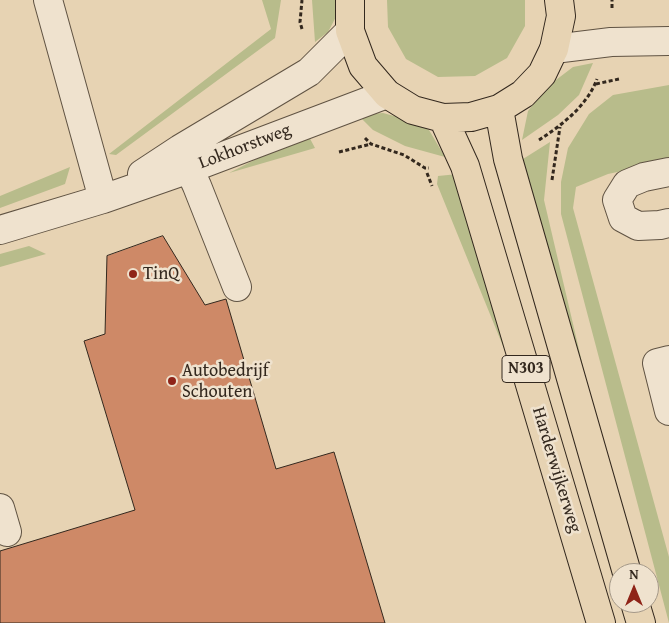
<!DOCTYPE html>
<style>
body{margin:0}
#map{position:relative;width:669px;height:623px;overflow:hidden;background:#e7d3b3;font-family:"Gentium Book Plus",serif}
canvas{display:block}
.north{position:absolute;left:609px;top:563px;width:50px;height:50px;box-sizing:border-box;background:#efe2ce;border:1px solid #a49888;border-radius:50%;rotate:0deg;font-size:14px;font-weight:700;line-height:20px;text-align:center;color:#33281e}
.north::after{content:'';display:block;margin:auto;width:18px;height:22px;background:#8f2418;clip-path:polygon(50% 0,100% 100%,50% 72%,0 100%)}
</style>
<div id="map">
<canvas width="669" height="623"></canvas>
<div class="north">N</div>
</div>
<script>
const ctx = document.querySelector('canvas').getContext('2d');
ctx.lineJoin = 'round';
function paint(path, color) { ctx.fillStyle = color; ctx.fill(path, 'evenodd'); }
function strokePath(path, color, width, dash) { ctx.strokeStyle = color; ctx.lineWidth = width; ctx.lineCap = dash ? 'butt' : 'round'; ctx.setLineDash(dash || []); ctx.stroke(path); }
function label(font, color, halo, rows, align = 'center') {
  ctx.font = font + ' "Gentium Book Plus",serif'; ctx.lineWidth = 5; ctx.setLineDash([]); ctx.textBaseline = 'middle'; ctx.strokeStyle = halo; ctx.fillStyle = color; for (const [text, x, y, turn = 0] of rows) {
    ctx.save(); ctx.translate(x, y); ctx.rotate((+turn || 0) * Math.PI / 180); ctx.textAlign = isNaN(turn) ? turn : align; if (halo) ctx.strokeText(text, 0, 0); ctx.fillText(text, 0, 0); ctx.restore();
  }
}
paint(new Path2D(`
 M 262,0 L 281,0 L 275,38 L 116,155 L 109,154 L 271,29 Z
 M 312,0 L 338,0 L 337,15 L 328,32 L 315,42 Z
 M 387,0 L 525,0 L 525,26 L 507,58 L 475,76 L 438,77 L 406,59 L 388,27 Z
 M 593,63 L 579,95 L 558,115 L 522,140 L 528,111 L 548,86 L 573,67 Z
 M 669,85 L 669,161 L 608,174 L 576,187 L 573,208 L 669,557 L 669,623 L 561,214 L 561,182 L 568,148 L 589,114 L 613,95 Z
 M 383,113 L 409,120 L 429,130 L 445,157 L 405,146 L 373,130 L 358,115 Z
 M 307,133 L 315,148 L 229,173 Z
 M 550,142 L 544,200 L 592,405 L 528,201 L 523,159 Z
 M 70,167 L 65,184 L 0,208 L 0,196 Z
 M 458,174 L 507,356 L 437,184 L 438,176 Z
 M 29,246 L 46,254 L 0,267 L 0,254 Z`), '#b8bc8b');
const building = new Path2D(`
 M 163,236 L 205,305 L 226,299 L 276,469 L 334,452 L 385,623 L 0,623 L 0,551 L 135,510 L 84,341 L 105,334 L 107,256 Z`);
paint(building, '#ce8967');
strokePath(building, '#33281e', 1);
const minor = new Path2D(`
 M 48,0 L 103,199
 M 554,49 L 611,42 L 669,41
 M 182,153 L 197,186 L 237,287
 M 669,172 L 644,177 L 627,184 L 617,200 L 623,218 L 638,226 L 660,225 L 669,223
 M 142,174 L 180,149 L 309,72 L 350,31
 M 0,230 L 103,199 L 189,169 L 387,94
 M 669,360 L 657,363 L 669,411
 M 0,508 L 7,532`);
const major = new Path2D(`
 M 350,0 L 350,31 L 363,66 L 387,94 L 413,110 L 443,118 L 471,117 L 499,109 L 523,94 L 542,74 L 554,49 L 561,16 L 559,0
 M 499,109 L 508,159 L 627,573
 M 443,118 L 465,166 L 601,623
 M 635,603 L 641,623`);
strokePath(minor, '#605343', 30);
strokePath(major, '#33281e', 30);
strokePath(new Path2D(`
 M 612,8 L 612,0
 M 302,29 L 300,22 L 302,0
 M 596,84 L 619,79
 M 365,138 L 371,144 L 404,155 L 425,168 L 429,168
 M 539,140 C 562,125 587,106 597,79
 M 339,152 L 371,144
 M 427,173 L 432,186
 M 552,180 L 560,127`), '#33281e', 3, [4, 2.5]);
strokePath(minor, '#efe2ce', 28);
strokePath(major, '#e7d3b3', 28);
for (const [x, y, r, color] of [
 [133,274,5,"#8f2418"],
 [172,381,5,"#8f2418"]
]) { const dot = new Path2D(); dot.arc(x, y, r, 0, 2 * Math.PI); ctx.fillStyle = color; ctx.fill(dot); strokePath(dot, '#efe2ce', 2); }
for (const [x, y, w] of [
 [526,369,48]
]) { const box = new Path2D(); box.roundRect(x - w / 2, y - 13.5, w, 27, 4); ctx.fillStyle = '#efe2ce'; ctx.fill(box); strokePath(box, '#33281e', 1); }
label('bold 16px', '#33281e', null, [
 ["N303",526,369]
]);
label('18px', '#33281e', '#efe2ce', [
 ["Lokhorstweg",245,147,-21],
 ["Harderwijkerweg",556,470,73]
]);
label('18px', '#33281e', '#efe2ce', [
 ["TinQ",143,274],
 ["Autobedrijf",182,371],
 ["Schouten",182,392]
], 'left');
</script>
